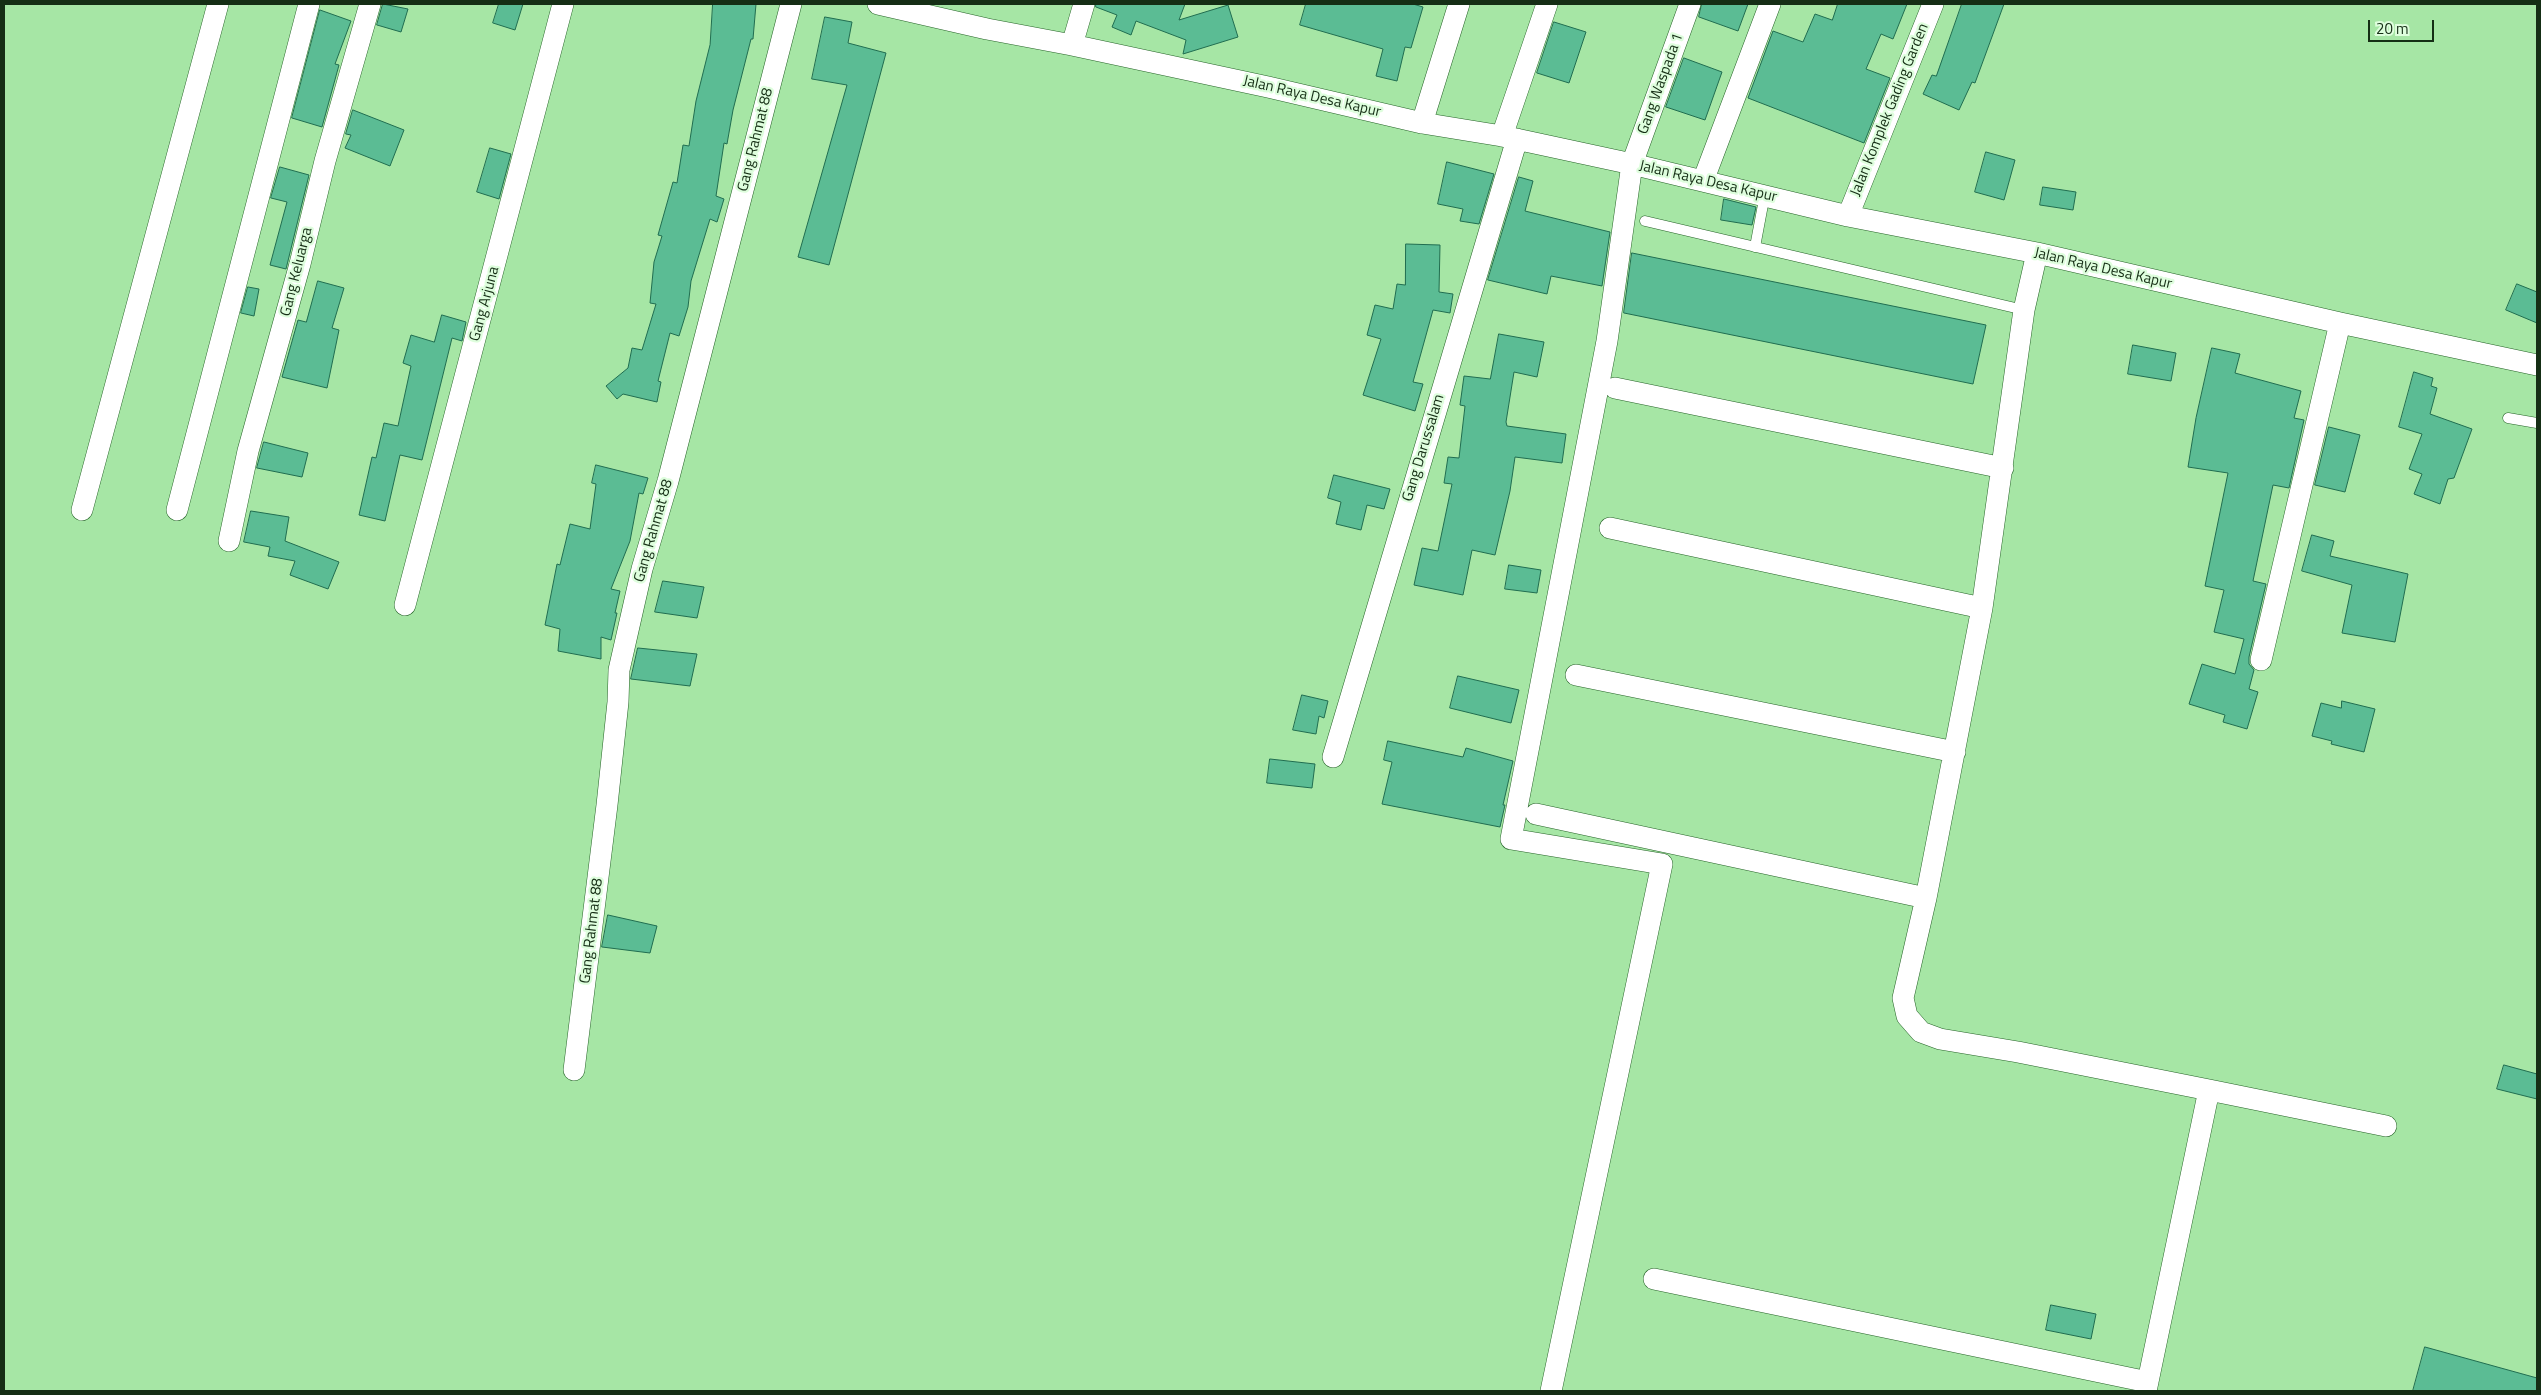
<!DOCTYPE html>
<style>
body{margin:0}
#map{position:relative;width:2541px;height:1395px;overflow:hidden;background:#a6e6a5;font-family:"Titillium Web",sans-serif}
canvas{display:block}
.frame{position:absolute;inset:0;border:5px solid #152e15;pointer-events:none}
.scale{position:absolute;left:2368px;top:20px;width:66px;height:22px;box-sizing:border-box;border:2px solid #152e15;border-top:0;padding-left:6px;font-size:15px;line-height:18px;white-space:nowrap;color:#152e15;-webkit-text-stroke:4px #defedd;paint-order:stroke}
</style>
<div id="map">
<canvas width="2541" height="1395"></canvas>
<div class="frame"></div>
<div class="scale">20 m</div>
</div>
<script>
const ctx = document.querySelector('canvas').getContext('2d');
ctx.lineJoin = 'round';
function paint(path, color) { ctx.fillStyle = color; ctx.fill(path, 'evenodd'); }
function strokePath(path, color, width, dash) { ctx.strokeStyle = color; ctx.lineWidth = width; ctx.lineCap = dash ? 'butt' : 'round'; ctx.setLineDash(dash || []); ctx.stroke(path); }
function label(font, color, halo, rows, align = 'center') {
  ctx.font = font + ' "Titillium Web",sans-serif'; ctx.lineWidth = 4.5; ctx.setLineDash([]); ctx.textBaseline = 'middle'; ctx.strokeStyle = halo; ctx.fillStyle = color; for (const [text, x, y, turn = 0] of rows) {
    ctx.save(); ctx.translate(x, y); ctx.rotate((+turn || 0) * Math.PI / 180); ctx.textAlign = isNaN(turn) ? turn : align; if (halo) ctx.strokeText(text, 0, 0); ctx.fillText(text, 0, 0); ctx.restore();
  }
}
const building = new Path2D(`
 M 383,4 L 408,9 L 401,32 L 377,25 Z
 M 499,4 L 523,4 L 515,30 L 493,23 Z
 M 713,4 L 756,4 L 753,39 L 751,39 L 733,110 L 727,144 L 724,143 L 716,196 L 724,199 L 717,222 L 710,219 L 691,281 L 688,307 L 679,336 L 670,333 L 658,381 L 661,382 L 657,402 L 623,394 L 617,399 L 606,386 L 628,368 L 632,348 L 642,350 L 656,304 L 650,303 L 654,262 L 662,236 L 658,235 L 673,182 L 677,183 L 683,145 L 689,146 L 696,101 L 710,45 Z
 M 1096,4 L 1185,4 L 1179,20 L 1228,5 L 1238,37 L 1183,54 L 1186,40 L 1136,21 L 1131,35 L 1112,27 L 1117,15 L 1096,7 Z
 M 1306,4 L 1413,4 L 1423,7 L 1411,48 L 1405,47 L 1397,81 L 1376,76 L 1383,49 L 1300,25 Z
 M 1702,4 L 1748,4 L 1738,31 L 1699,17 Z
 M 1838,4 L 1907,4 L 1893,39 L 1881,34 L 1866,69 L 1890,78 L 1864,143 L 1748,98 L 1773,31 L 1803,42 L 1815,14 L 1832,20 Z
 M 1962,4 L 2004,4 L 1975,83 L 1972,82 L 1959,110 L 1923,94 L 1932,75 L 1936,76 Z
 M 320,10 L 351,21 L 335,64 L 339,65 L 322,127 L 292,118 Z
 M 825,17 L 852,22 L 848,43 L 886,53 L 829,265 L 798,257 L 847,85 L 812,79 Z
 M 1554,22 L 1586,32 L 1569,83 L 1537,73 Z
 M 1684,58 L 1722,72 L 1705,120 L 1666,107 Z
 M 353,110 L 404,130 L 390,166 L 345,148 L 351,135 L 346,134 Z
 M 490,148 L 511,154 L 499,199 L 477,192 Z
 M 1986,152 L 2015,160 L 2004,200 L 1975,192 Z
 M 1447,162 L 1494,174 L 1479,224 L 1460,221 L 1463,209 L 1438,204 Z
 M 280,167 L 309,175 L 286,269 L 270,265 L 287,202 L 271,198 Z
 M 1519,177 L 1533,181 L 1525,211 L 1610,232 L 1602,286 L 1551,276 L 1547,294 L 1488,280 Z
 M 2043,187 L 2076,192 L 2073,210 L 2040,205 Z
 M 1724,199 L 1756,207 L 1752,225 L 1721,220 Z
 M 1406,244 L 1440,245 L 1439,292 L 1453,294 L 1450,313 L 1433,310 L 1413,382 L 1423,384 L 1415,411 L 1363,395 L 1381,339 L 1367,335 L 1375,305 L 1393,309 L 1397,284 L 1405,285 Z
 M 1632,253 L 1986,325 L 1973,384 L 1624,313 Z
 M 318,281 L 344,288 L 332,328 L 339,330 L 327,388 L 282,377 L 298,320 L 306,322 Z
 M 2517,284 L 2537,292 L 2537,323 L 2506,310 Z
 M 248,287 L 259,289 L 254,316 L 241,313 Z
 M 442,315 L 466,322 L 462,341 L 452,338 L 422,460 L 400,455 L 385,521 L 359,515 L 372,457 L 376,458 L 384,423 L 398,426 L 411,366 L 403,363 L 411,335 L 434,342 Z
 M 1499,334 L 1544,342 L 1537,377 L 1514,372 L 1506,422 L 1507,426 L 1566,434 L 1562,463 L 1515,457 L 1510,491 L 1495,555 L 1472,550 L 1463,595 L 1414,585 L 1422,548 L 1438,551 L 1452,484 L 1444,483 L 1448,457 L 1459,458 L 1465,406 L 1460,405 L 1464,376 L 1490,379 Z
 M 2133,345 L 2176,353 L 2171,381 L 2128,374 Z
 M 2212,348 L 2240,354 L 2235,373 L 2301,391 L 2294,418 L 2304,420 L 2289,488 L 2273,485 L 2253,581 L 2266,584 L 2249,657 L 2249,664 L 2254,670 L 2249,689 L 2258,692 L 2247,729 L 2223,722 L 2225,715 L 2189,704 L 2202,664 L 2235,674 L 2244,639 L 2214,632 L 2224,590 L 2205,586 L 2228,473 L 2188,467 L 2196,418 Z
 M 2414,372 L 2433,378 L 2431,386 L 2437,388 L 2430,414 L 2472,429 L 2454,478 L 2448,479 L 2440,504 L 2414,494 L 2422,474 L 2409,469 L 2422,434 L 2399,427 Z
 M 2329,427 L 2360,435 L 2345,492 L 2315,485 Z
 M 264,442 L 308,453 L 302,477 L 257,468 Z
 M 596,465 L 648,478 L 643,494 L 639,493 L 630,541 L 611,589 L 620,591 L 615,613 L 617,613 L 611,640 L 601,637 L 601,659 L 558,651 L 560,629 L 545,625 L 557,564 L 560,565 L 570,524 L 590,529 L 596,484 L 592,483 Z
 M 1334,475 L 1390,489 L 1384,509 L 1367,505 L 1361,530 L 1336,524 L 1341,502 L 1328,498 Z
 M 251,511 L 289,517 L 285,541 L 339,562 L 328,589 L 290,575 L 295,561 L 268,556 L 270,547 L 244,542 Z
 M 2312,535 L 2334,541 L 2330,556 L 2408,574 L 2395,642 L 2342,633 L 2352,585 L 2302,571 Z
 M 1509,565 L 1541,570 L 1537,593 L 1505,589 Z
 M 663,581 L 704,587 L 697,618 L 655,612 Z
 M 638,648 L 697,654 L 690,686 L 631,679 Z
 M 1458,676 L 1519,690 L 1511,723 L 1450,708 Z
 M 1302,695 L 1328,701 L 1324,718 L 1319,716 L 1316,734 L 1293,730 Z
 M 2342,701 L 2375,709 L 2364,752 L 2331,744 L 2332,741 L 2312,736 L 2321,703 L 2341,708 Z
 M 1388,741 L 1463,757 L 1466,748 L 1513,761 L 1503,805 L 1505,805 L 1500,827 L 1382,804 L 1392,762 L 1384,760 Z
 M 1270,759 L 1315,764 L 1312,788 L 1267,783 Z
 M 608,915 L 657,926 L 650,953 L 602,947 Z
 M 2504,1065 L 2537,1074 L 2537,1099 L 2497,1089 Z
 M 2051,1305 L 2096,1314 L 2091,1339 L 2046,1330 Z
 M 2425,1347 L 2537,1378 L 2537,1391 L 2413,1391 Z`);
paint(building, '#5bbc94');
strokePath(building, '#206d50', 1);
const service = new Path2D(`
 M 1645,221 L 2024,310
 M 1755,247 L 1765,194
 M 2508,418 L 2537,423`);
const minor = new Path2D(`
 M 878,4 L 987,29 L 1072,45 L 1268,87 L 1422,123 L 1502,136 L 1632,164 L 1848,216 L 2037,253 L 2340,323 L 2537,365
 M 1072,45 L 1084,4
 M 1422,123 L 1459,4
 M 1502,136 L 1547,4
 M 1703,181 L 1770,4
 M 1848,216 L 1933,4
 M 2037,253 L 2024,310 L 1982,608 L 1926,898 L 1903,998 L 1907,1016 L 1921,1032 L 1940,1039 L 2018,1052 L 2209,1090 L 2146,1391
 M 1615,388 L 2003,468
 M 82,510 L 218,4
 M 177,510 L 309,4
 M 1610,528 L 1982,608
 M 229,541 L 248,451 L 300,264 L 325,161 L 370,4
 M 405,605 L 563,4
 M 2261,660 L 2340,323
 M 1576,675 L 1955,752
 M 1333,757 L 1517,139
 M 1536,814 L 1926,898
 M 574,1070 L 607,805 L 618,702 L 619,670 L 642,569 L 668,481 L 791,4
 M 2209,1090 L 2386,1126
 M 1654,1279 L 2148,1382
 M 1551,1391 L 1662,864 L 1511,839 L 1607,341 L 1632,164 L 1690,4`);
strokePath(service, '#276429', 11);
strokePath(minor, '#276429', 22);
strokePath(service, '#fff', 10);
strokePath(minor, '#fff', 21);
label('15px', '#152e15', '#defedd', [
 ["Gang Waspada 1",1661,84,-70],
 ["Jalan Raya Desa Kapur",1312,97,13],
 ["Jalan Komplek Gading Garden",1890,110,-68],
 ["Gang Rahmat 88",756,140,-76],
 ["Jalan Raya Desa Kapur",1708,182,13],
 ["Jalan Raya Desa Kapur",2103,269,13],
 ["Gang Keluarga",297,272,-76],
 ["Gang Arjuna",485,304,-75],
 ["Gang Darussalam",1424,448,-73],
 ["Gang Rahmat 88",654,531,-74],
 ["Gang Rahmat 88",592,931,-83]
]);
</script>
